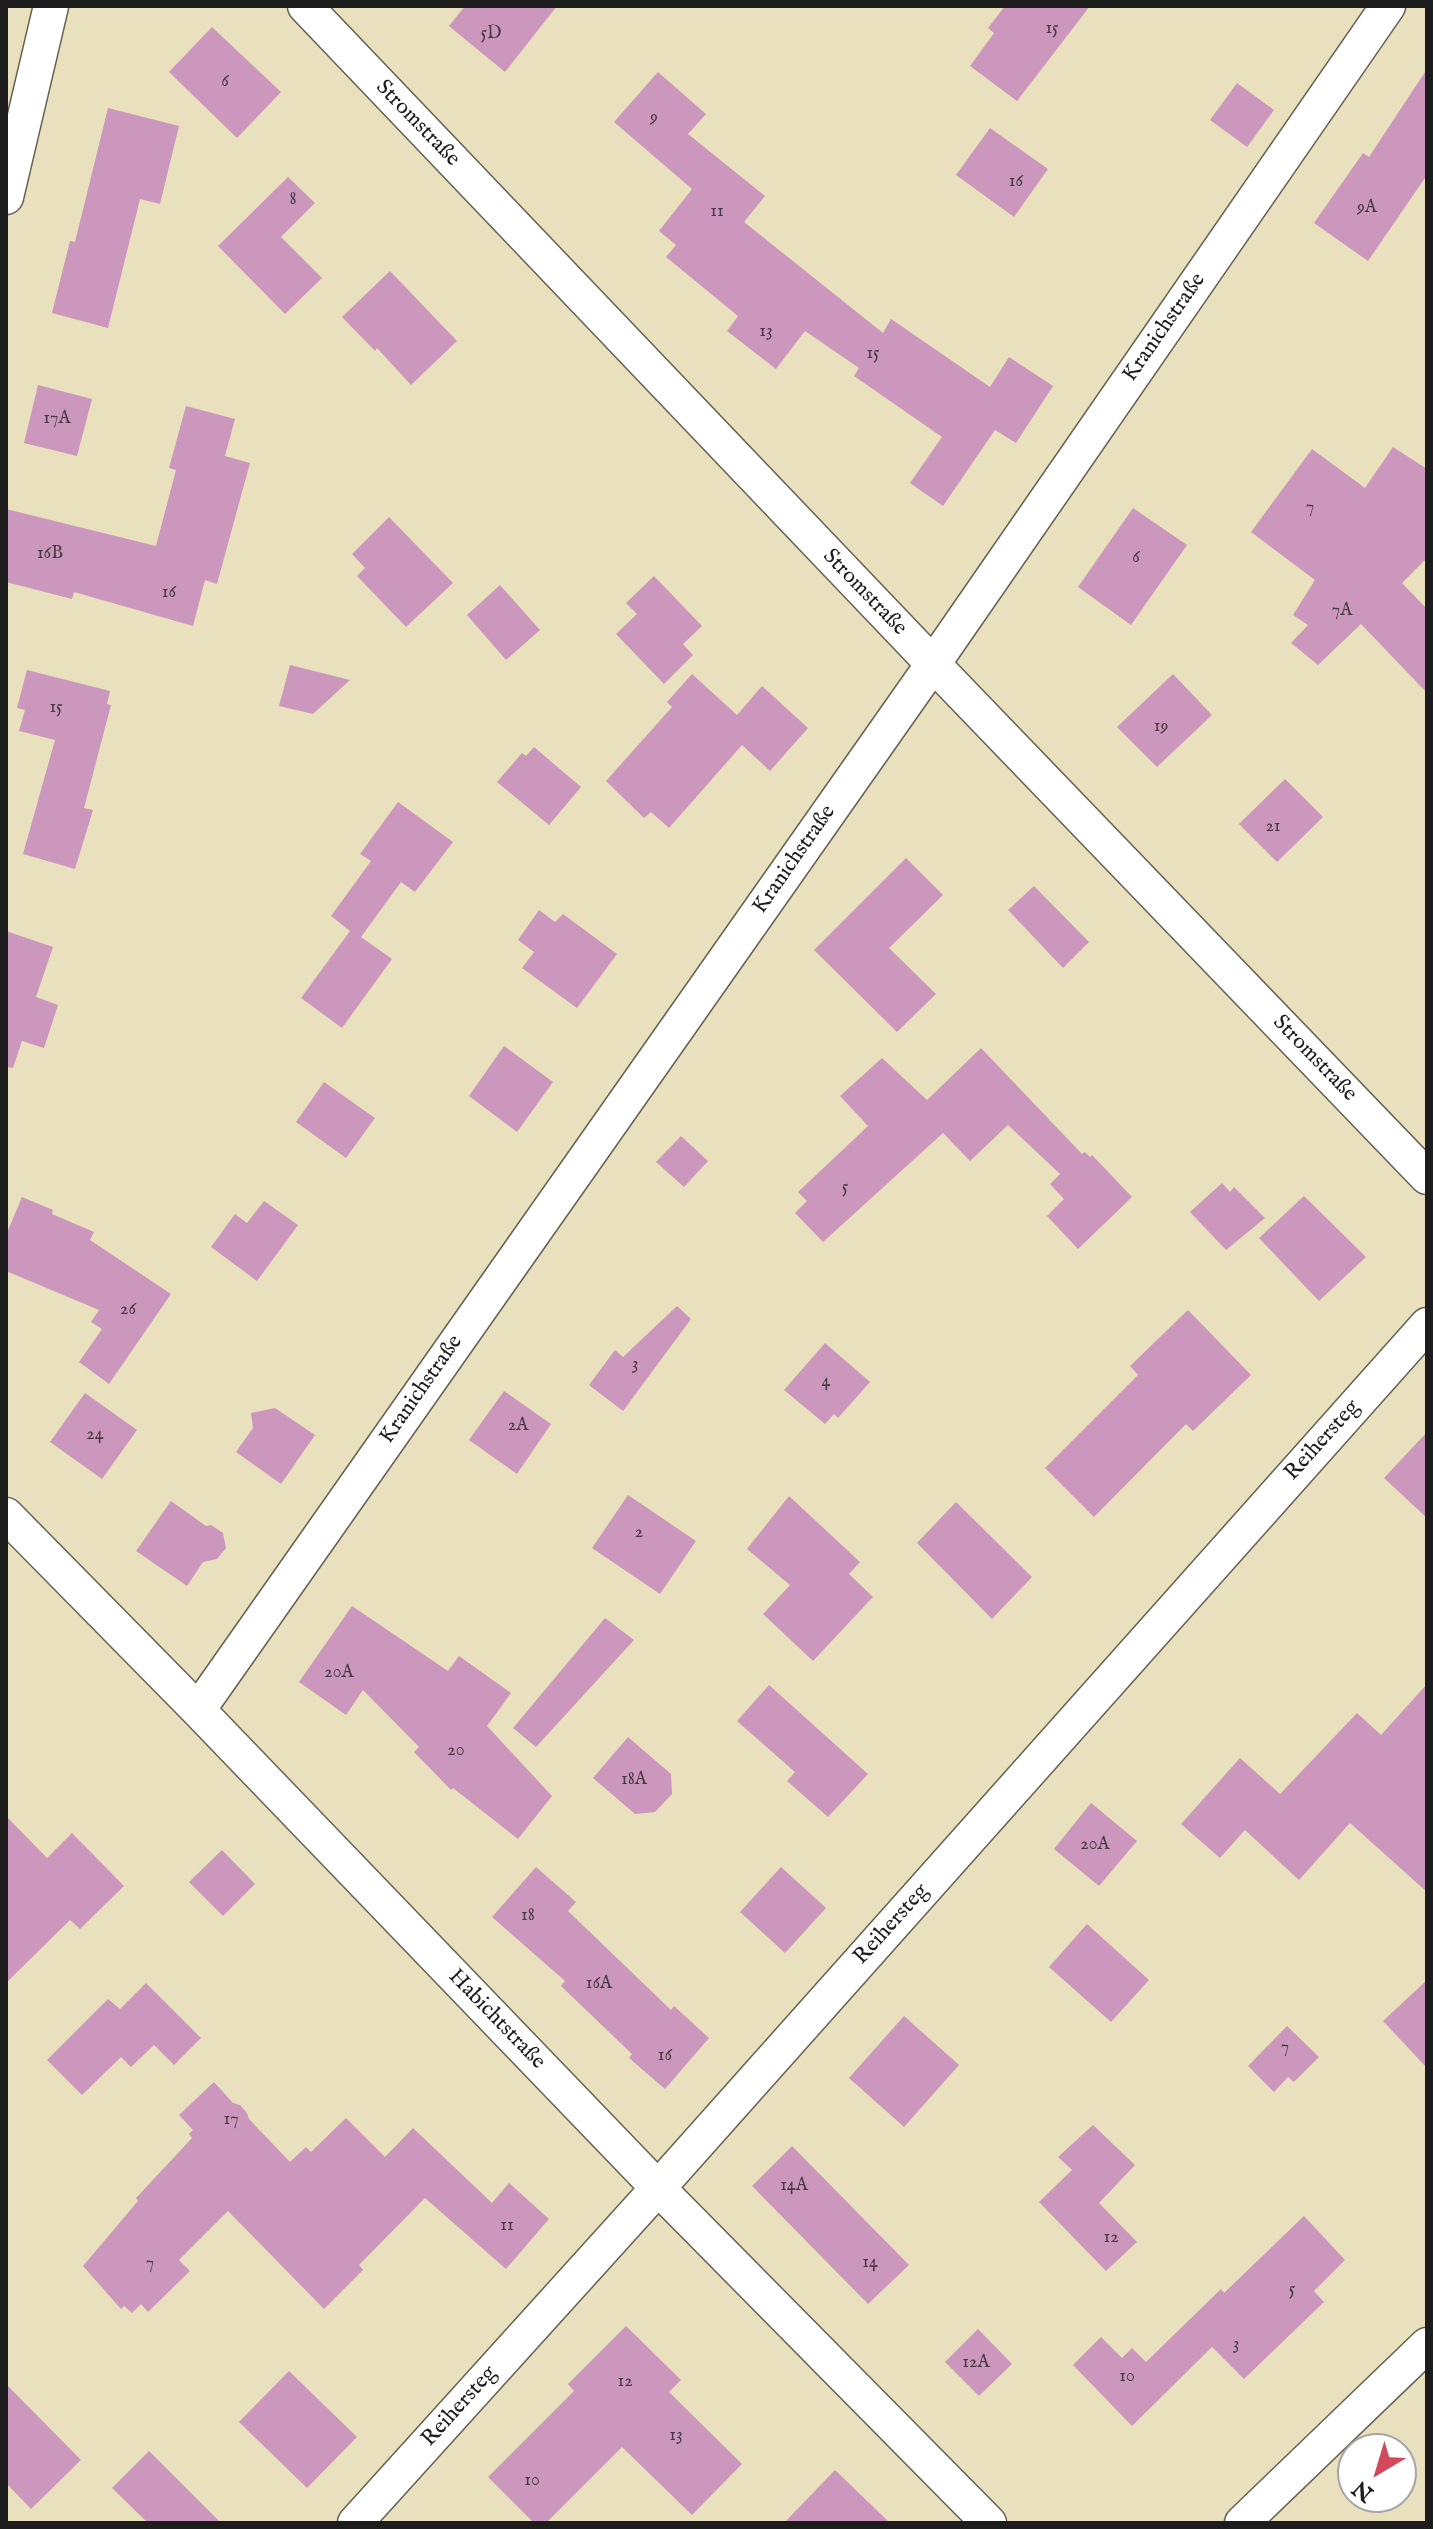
<!DOCTYPE html>
<meta charset="utf-8">
<style>
body{margin:0}
#map{position:relative;width:1433px;height:2529px;overflow:hidden;background:#e9e0bd;font-family:"IM FELL English",serif}
canvas{display:block}
.frame{position:absolute;inset:0;border:8px solid #1c1c1c;pointer-events:none}
.north{position:absolute;left:1337px;top:2433px;width:80px;height:80px;box-sizing:border-box;background:#fff;border:2px solid #a4a4a4;border-radius:50%;rotate:218deg;font-size:22px;font-weight:700;line-height:32px;text-align:center;color:#1c1c1c}
.north::after{content:'';display:block;margin:auto;width:28px;height:36px;background:#d1495b;clip-path:polygon(50% 0,100% 100%,50% 72%,0 100%)}
</style>
<div id="map">
<canvas width="1433" height="2529"></canvas>
<div class="frame"></div>
<div class="north">N</div>
</div>
<script>
const ctx = document.querySelector('canvas').getContext('2d');
ctx.lineJoin = 'round';
function paint(path, color) { ctx.fillStyle = color; ctx.fill(path, 'evenodd'); }
function strokePath(path, color, width, dash) { ctx.strokeStyle = color; ctx.lineWidth = width; ctx.lineCap = dash ? 'butt' : 'round'; ctx.setLineDash(dash || []); ctx.stroke(path); }
function label(font, color, halo, rows, align = 'center') {
  ctx.font = font + ' "IM FELL English",serif'; ctx.lineWidth = 7; ctx.setLineDash([]); ctx.textBaseline = 'middle'; ctx.strokeStyle = halo; ctx.fillStyle = color; for (const [text, x, y, turn = 0] of rows) {
    ctx.save(); ctx.translate(x, y); ctx.rotate((+turn || 0) * Math.PI / 180); ctx.textAlign = isNaN(turn) ? turn : align; if (halo) ctx.strokeText(text, 0, 0); ctx.fillText(text, 0, 0); ctx.restore();
  }
}
paint(new Path2D(`
 M 465,6 L 557,6 L 505,72 L 449,26 Z
 M 1005,6 L 1090,6 L 1017,101 L 970,66 L 994,33 L 988,28 Z
 M 212,27 L 281,92 L 237,138 L 169,72 Z
 M 1427,69 L 1427,175 L 1368,261 L 1314,223 L 1363,153 L 1369,157 Z
 M 658,72 L 706,114 L 688,134 L 765,196 L 744,222 L 883,333 L 891,319 L 990,387 L 1009,357 L 1053,386 L 1016,443 L 995,430 L 943,506 L 910,483 L 942,437 L 854,376 L 859,368 L 805,331 L 776,369 L 727,331 L 738,316 L 666,257 L 676,245 L 659,231 L 692,189 L 614,122 Z
 M 1237,83 L 1274,110 L 1247,147 L 1210,120 Z
 M 108,108 L 179,126 L 160,204 L 140,199 L 108,328 L 52,313 L 70,241 L 75,242 Z
 M 990,128 L 1048,169 L 1014,217 L 956,175 Z
 M 288,177 L 315,203 L 281,237 L 322,278 L 285,314 L 218,246 Z
 M 390,271 L 457,341 L 411,385 L 377,348 L 375,351 L 342,317 Z
 M 38,385 L 92,399 L 77,456 L 24,443 Z
 M 186,406 L 235,419 L 225,456 L 250,463 L 217,584 L 205,580 L 193,626 L 74,592 L 72,599 L 6,582 L 6,509 L 156,546 L 176,470 L 169,468 Z
 M 1393,447 L 1427,469 L 1427,558 L 1402,583 L 1427,609 L 1427,693 L 1361,624 L 1318,665 L 1291,643 L 1308,625 L 1293,615 L 1315,580 L 1251,532 L 1312,449 L 1365,488 Z
 M 1133,508 L 1187,545 L 1131,625 L 1078,587 Z
 M 389,517 L 453,583 L 406,627 L 357,576 L 365,568 L 352,554 Z
 M 654,576 L 702,626 L 683,644 L 693,655 L 664,684 L 616,634 L 637,614 L 626,603 Z
 M 500,585 L 540,630 L 506,660 L 467,615 Z
 M 290,665 L 350,680 L 313,714 L 279,706 Z
 M 27,670 L 110,691 L 107,704 L 111,705 L 84,808 L 93,810 L 75,869 L 23,854 L 55,740 L 19,731 L 25,710 L 17,708 Z
 M 692,674 L 737,715 L 762,686 L 808,728 L 770,771 L 742,745 L 669,828 L 651,812 L 644,818 L 606,781 L 672,707 L 667,702 Z
 M 1173,674 L 1212,715 L 1157,767 L 1117,727 Z
 M 534,747 L 581,787 L 549,825 L 497,782 L 522,753 L 526,756 Z
 M 1285,779 L 1323,817 L 1277,862 L 1239,824 Z
 M 398,802 L 453,842 L 415,892 L 401,882 L 361,937 L 392,959 L 342,1028 L 301,998 L 350,931 L 331,916 L 371,861 L 360,854 Z
 M 906,858 L 943,895 L 889,948 L 936,994 L 897,1032 L 814,950 Z
 M 1034,886 L 1089,942 L 1063,968 L 1008,910 Z
 M 539,910 L 555,922 L 563,914 L 617,954 L 577,1008 L 522,968 L 534,952 L 518,940 Z
 M 6,931 L 53,947 L 36,997 L 58,1005 L 44,1048 L 22,1041 L 13,1068 L 6,1067 Z
 M 504,1046 L 553,1082 L 517,1132 L 469,1096 Z
 M 981,1048 L 1082,1154 L 1085,1152 L 1090,1157 L 1092,1155 L 1132,1197 L 1078,1249 L 1047,1216 L 1064,1199 L 1050,1184 L 1060,1174 L 1008,1125 L 970,1161 L 943,1133 L 823,1242 L 795,1213 L 807,1201 L 798,1192 L 868,1126 L 840,1096 L 882,1058 L 927,1100 Z
 M 324,1082 L 375,1118 L 346,1158 L 296,1122 Z
 M 681,1136 L 708,1161 L 684,1187 L 656,1162 Z
 M 1222,1183 L 1230,1192 L 1234,1187 L 1265,1218 L 1226,1250 L 1190,1212 Z
 M 1304,1196 L 1366,1257 L 1319,1301 L 1259,1238 Z
 M 22,1197 L 53,1210 L 52,1214 L 94,1232 L 90,1240 L 171,1294 L 109,1384 L 79,1362 L 102,1329 L 91,1322 L 99,1310 L 6,1271 L 6,1235 Z
 M 264,1201 L 298,1225 L 257,1281 L 211,1247 L 235,1214 L 247,1223 Z
 M 677,1306 L 691,1319 L 623,1411 L 589,1385 L 615,1350 L 623,1357 Z
 M 1188,1310 L 1251,1375 L 1193,1431 L 1186,1424 L 1094,1517 L 1045,1468 L 1138,1375 L 1130,1366 Z
 M 825,1343 L 870,1382 L 838,1418 L 834,1414 L 825,1424 L 784,1390 Z
 M 504,1391 L 551,1424 L 517,1474 L 469,1440 Z
 M 85,1393 L 137,1430 L 102,1479 L 50,1442 Z
 M 275,1408 L 315,1435 L 281,1484 L 236,1452 L 253,1428 L 251,1413 Z
 M 1427,1432 L 1427,1518 L 1384,1478 Z
 M 628,1495 L 696,1541 L 660,1594 L 592,1548 Z
 M 789,1496 L 860,1562 L 849,1574 L 873,1597 L 813,1661 L 763,1614 L 790,1585 L 747,1549 Z
 M 171,1501 L 206,1526 L 211,1525 L 223,1533 L 226,1548 L 217,1559 L 203,1562 L 187,1586 L 136,1551 Z
 M 956,1502 L 1032,1577 L 992,1619 L 917,1543 Z
 M 352,1606 L 448,1671 L 459,1656 L 511,1693 L 487,1726 L 552,1796 L 518,1839 L 453,1788 L 451,1790 L 414,1752 L 419,1747 L 363,1690 L 346,1715 L 299,1682 Z
 M 605,1618 L 634,1640 L 536,1747 L 513,1728 Z
 M 1427,1684 L 1427,1892 L 1350,1823 L 1299,1880 L 1245,1830 L 1220,1858 L 1181,1824 L 1240,1758 L 1280,1794 L 1357,1713 L 1381,1735 Z
 M 769,1685 L 868,1774 L 828,1817 L 787,1781 L 795,1772 L 737,1721 Z
 M 628,1737 L 671,1774 L 672,1794 L 655,1812 L 635,1814 L 593,1778 Z
 M 1091,1803 L 1137,1841 L 1099,1886 L 1054,1849 Z
 M 6,1816 L 47,1858 L 72,1833 L 124,1886 L 80,1929 L 70,1920 L 6,1983 Z
 M 222,1850 L 255,1884 L 223,1916 L 189,1882 Z
 M 536,1867 L 576,1902 L 568,1911 L 671,2010 L 674,2006 L 709,2038 L 665,2089 L 629,2058 L 632,2054 L 561,1986 L 565,1981 L 492,1917 Z
 M 781,1867 L 826,1908 L 785,1953 L 740,1912 Z
 M 1087,1924 L 1149,1980 L 1111,2022 L 1049,1967 Z
 M 1427,1980 L 1427,2068 L 1383,2021 Z
 M 146,1983 L 201,2038 L 174,2065 L 154,2045 L 131,2067 L 121,2057 L 82,2095 L 47,2060 L 108,1999 L 120,2009 Z
 M 904,2016 L 959,2065 L 904,2127 L 849,2078 Z
 M 1287,2026 L 1319,2057 L 1294,2082 L 1288,2077 L 1274,2092 L 1248,2066 Z
 M 214,2082 L 233,2103 L 240,2105 L 247,2113 L 249,2119 L 290,2162 L 306,2147 L 311,2152 L 346,2118 L 385,2157 L 413,2128 L 492,2203 L 509,2183 L 549,2219 L 506,2269 L 425,2198 L 359,2265 L 363,2270 L 324,2309 L 228,2211 L 179,2260 L 190,2271 L 148,2312 L 141,2304 L 132,2313 L 124,2306 L 121,2309 L 83,2266 L 138,2201 L 136,2198 L 192,2138 L 189,2134 L 193,2130 L 179,2115 Z
 M 1093,2125 L 1135,2165 L 1099,2203 L 1137,2242 L 1106,2271 L 1039,2202 L 1072,2170 L 1058,2157 Z
 M 792,2146 L 909,2265 L 868,2304 L 752,2186 Z
 M 1304,2216 L 1345,2260 L 1314,2291 L 1324,2302 L 1244,2379 L 1212,2347 L 1132,2426 L 1073,2365 L 1101,2337 L 1122,2358 L 1132,2348 L 1146,2362 L 1221,2289 L 1224,2293 Z
 M 626,2326 L 681,2380 L 669,2392 L 742,2464 L 692,2515 L 622,2447 L 546,2523 L 534,2523 L 488,2477 L 574,2391 L 568,2384 Z
 M 978,2329 L 1012,2364 L 979,2396 L 945,2362 Z
 M 289,2371 L 357,2437 L 307,2488 L 239,2422 Z
 M 6,2384 L 81,2460 L 31,2509 L 6,2483 Z
 M 149,2451 L 221,2523 L 148,2523 L 112,2488 Z
 M 835,2470 L 890,2523 L 784,2523 Z`), '#cc97bd');
const minor = new Path2D(`
 M 305,6 L 933,664 L 1427,1177
 M 6,197 L 51,6
 M 6,1515 L 198,1710 L 658,2188 L 989,2523
 M 198,1710 L 933,664 L 1388,6
 M 355,2523 L 658,2188 L 1427,1325
 M 1242,2523 L 1427,2345`);
strokePath(minor, '#646154', 37);
strokePath(minor, '#fff', 34);
label('18px', '#483b44', null, [
 ["15",1052,29],
 ["5D",491,34],
 ["6",225,82],
 ["9",654,118],
 ["16",1016,182],
 ["8",293,200],
 ["9A",1367,208],
 ["11",717,212],
 ["13",766,332],
 ["15",873,354],
 ["17A",57,419],
 ["7",1310,508],
 ["16B",50,554],
 ["6",1136,558],
 ["16",169,593],
 ["7A",1342,611],
 ["15",56,708],
 ["19",1161,727],
 ["21",1273,827],
 ["5",845,1188],
 ["26",128,1310],
 ["3",635,1365],
 ["4",826,1382],
 ["2A",518,1426],
 ["24",95,1435],
 ["2",639,1533],
 ["20A",339,1673],
 ["20",456,1751],
 ["18A",634,1780],
 ["20A",1095,1845],
 ["18",528,1916],
 ["16A",599,1984],
 ["7",1285,2048],
 ["16",665,2056],
 ["17",231,2120],
 ["14A",794,2186],
 ["11",507,2226],
 ["12",1111,2238],
 ["14",870,2263],
 ["7",150,2264],
 ["5",1292,2290],
 ["3",1236,2345],
 ["12A",976,2363],
 ["10",1127,2377],
 ["12",625,2382],
 ["13",676,2436],
 ["10",532,2481]
]);
label('22px', '#1c1c1c', '#fff', [
 ["Stromstraße",417,124,46],
 ["Kranichstraße",1165,328,-55],
 ["Stromstraße",864,593,46],
 ["Kranichstraße",795,860,-55],
 ["Stromstraße",1314,1059,46],
 ["Kranichstraße",422,1390,-55],
 ["Reihersteg",1323,1441,-48],
 ["Reihersteg",892,1925,-48],
 ["Habichtstraße",496,2020,46],
 ["Reihersteg",460,2407,-48]
]);
</script>
